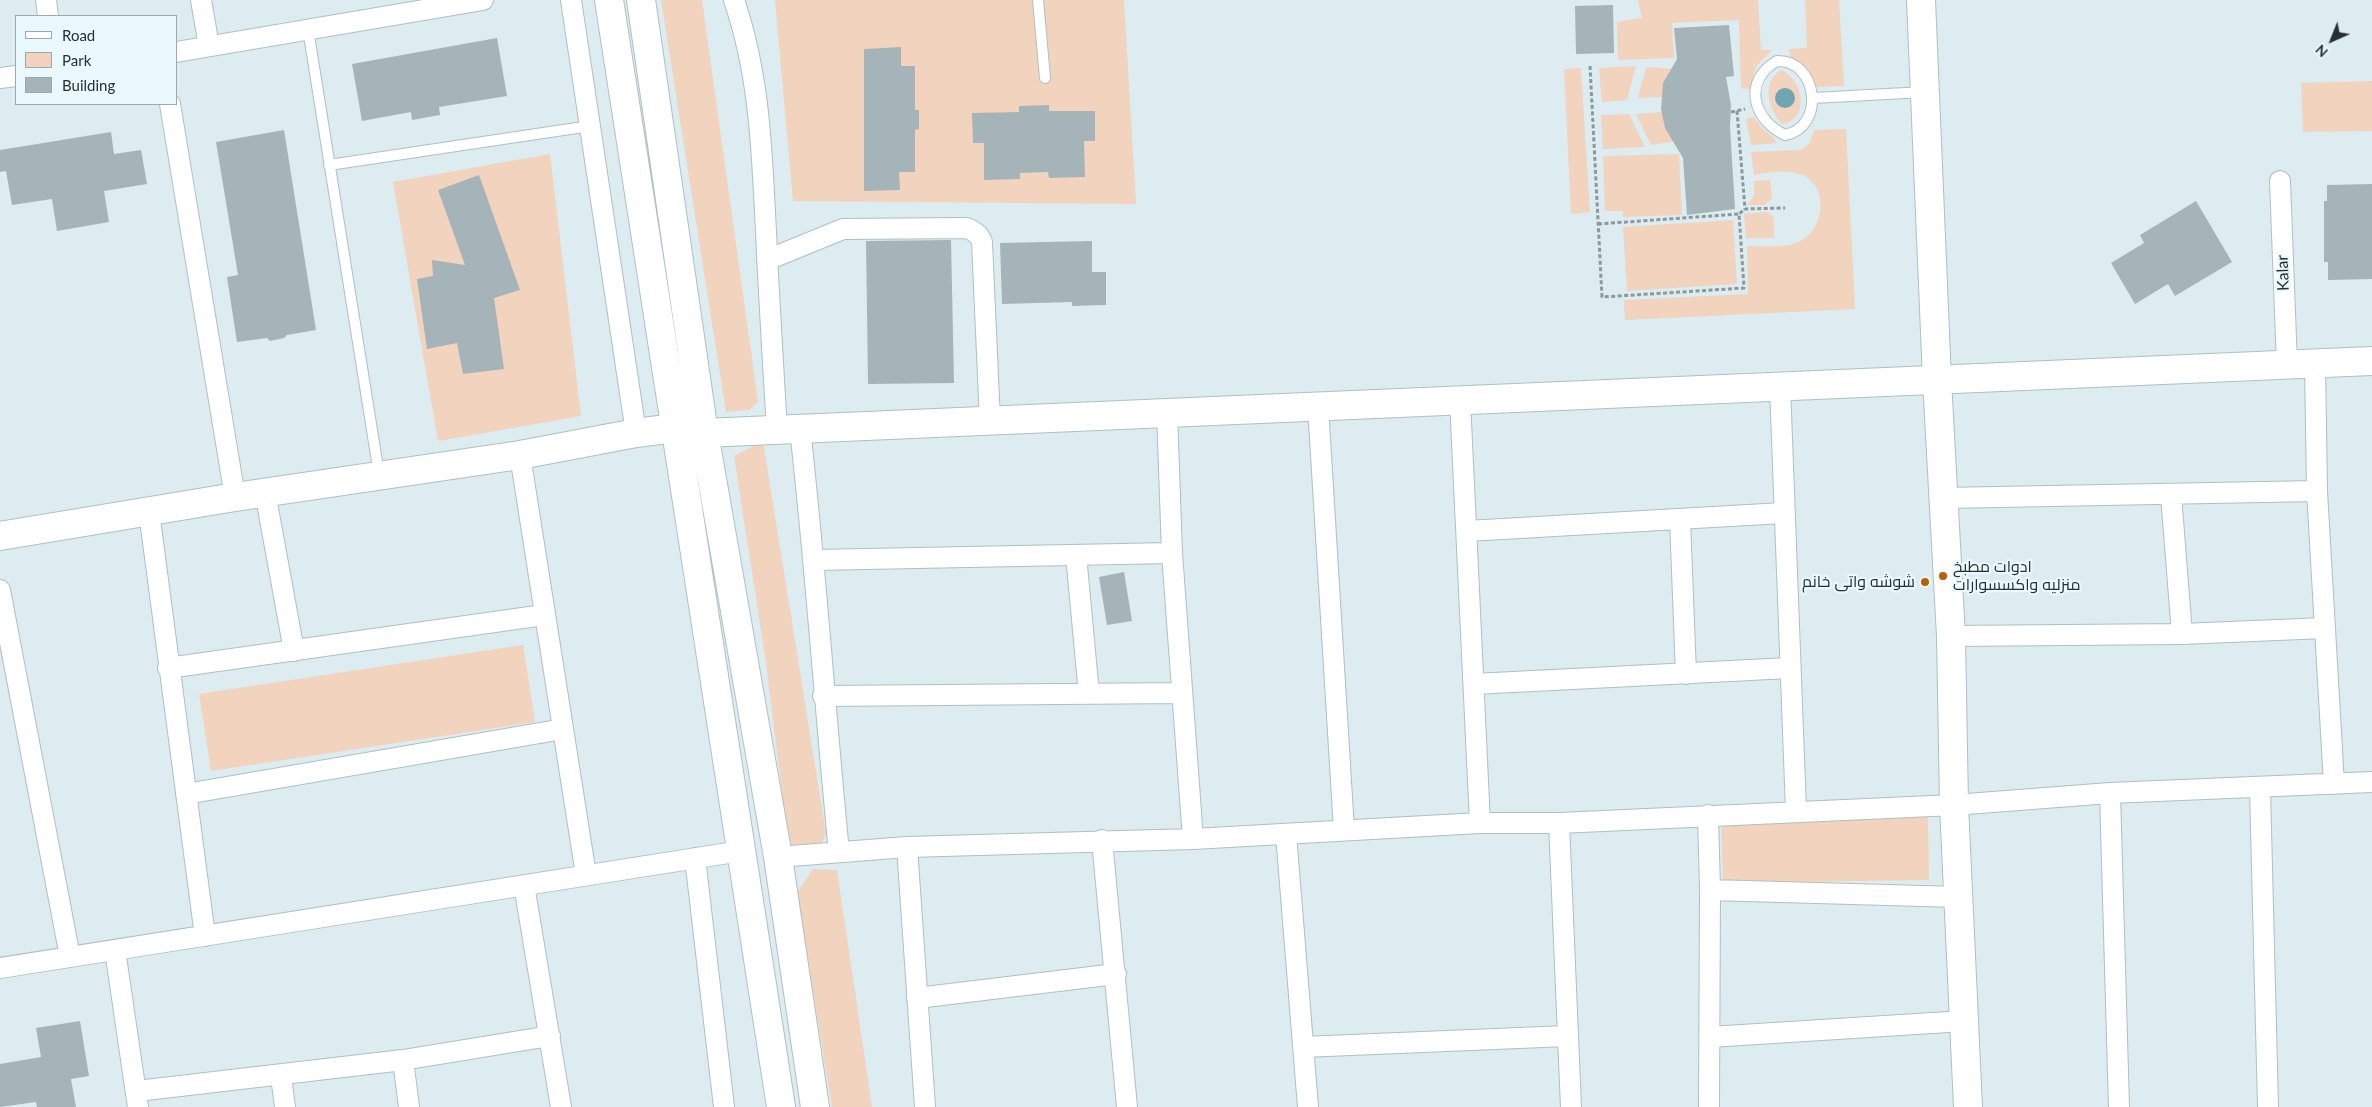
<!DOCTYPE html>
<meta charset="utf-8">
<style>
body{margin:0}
#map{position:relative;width:2372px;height:1107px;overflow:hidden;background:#dcecf0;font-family:Lato,sans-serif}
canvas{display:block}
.legend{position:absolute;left:15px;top:15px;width:162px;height:90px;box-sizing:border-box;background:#e9f9fd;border:1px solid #9ca8ab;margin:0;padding:6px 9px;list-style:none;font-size:15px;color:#292f31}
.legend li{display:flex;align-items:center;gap:10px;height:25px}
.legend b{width:25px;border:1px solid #9ca8ab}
.north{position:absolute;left:2307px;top:15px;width:50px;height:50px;-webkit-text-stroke:4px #e9f9fd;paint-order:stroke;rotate:224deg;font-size:14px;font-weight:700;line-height:20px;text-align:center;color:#292f31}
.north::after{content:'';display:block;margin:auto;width:18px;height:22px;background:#292f31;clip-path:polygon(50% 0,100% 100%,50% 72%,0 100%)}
</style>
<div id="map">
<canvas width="2372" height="1107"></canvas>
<ul class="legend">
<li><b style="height:6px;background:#fff"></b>Road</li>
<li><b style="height:14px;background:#f1d3be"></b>Park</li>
<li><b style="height:14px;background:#a5b4b8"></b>Building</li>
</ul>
<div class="north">N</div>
</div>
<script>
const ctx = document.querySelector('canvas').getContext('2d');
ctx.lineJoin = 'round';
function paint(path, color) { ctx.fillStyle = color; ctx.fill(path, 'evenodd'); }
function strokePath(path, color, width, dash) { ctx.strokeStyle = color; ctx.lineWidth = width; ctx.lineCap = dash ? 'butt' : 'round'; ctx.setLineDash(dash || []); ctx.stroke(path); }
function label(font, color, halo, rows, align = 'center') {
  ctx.font = font + ' Lato,Cairo,sans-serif'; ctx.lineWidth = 4.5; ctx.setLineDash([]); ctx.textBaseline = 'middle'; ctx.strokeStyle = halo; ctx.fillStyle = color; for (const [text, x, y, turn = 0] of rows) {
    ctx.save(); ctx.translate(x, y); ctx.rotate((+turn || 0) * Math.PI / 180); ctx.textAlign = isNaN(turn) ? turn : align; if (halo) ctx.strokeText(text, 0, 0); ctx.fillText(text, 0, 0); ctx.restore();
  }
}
paint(new Path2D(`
 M 661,0 L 702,0 L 758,402 L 749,410 L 726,412 Z
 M 775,0 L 1124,0 L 1136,204 L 793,201 Z
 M 1638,0 L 1758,0 L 1761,50 L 1772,50 L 1757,65 L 1749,89 L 1741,88 L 1739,20 L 1672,23 L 1674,58 L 1618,60 L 1617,22 L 1642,18 Z
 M 1805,0 L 1839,0 L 1844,86 L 1815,87 C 1811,75 1805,62 1791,59 L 1789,49 L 1807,48 Z
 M 1636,66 L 1627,100 L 1602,102 L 1599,68 Z
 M 1646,67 L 1673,69 L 1664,97 L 1638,98 Z
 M 1581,68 L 1590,212 L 1571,214 L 1564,69 Z
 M 1781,70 C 1803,79 1811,119 1782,124 C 1768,109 1761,83 1781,70 Z
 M 2372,81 L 2372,131 L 2303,132 L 2301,83 Z
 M 1663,112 L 1676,141 L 1651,145 L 1636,114 Z
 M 1629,114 L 1645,147 L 1603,149 L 1601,115 Z
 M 1754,117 L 1761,127 L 1775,139 L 1776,143 L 1751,145 L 1746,119 Z
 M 1846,129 L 1855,309 L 1625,320 L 1624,300 L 1748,294 L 1747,246 C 1761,246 1782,248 1796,243 C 1826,232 1830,184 1800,174 C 1785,169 1769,173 1754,175 L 1751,152 L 1800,150 L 1809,144 L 1814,130 Z
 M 550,154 L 581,416 L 438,441 L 393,182 Z
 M 1679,154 L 1682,215 L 1623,217 L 1623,211 L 1605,211 L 1603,156 Z
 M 1770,180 L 1772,198 L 1765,205 L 1747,205 L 1754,196 L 1754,181 Z
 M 1767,212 L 1773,216 L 1774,238 L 1746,238 L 1744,214 Z
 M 1733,220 L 1737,284 L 1627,291 L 1623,227 Z
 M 763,441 L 826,834 L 822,843 L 794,846 L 788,841 L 766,663 L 734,456 Z
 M 523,645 L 535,722 L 211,771 L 199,694 Z
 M 1928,817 L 1929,880 L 1723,883 L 1721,820 Z
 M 813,869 L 837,870 L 872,1107 L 832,1107 L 797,893 Z`), '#f1d3be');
paint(new Path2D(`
 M1775 98a10 10 0 1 1 20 0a10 10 0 1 1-20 0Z`), '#71a5b2');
paint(new Path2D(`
 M 1613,5 L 1614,53 L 1576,54 L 1575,6 Z
 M 1729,25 L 1734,76 L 1726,77 L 1731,105 L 1730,127 L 1735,209 L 1687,215 L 1683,158 L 1665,128 L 1661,109 L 1663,83 L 1677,59 L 1674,28 Z
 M 497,38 L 507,96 L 439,107 L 440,115 L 412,120 L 411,112 L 362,121 L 352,64 Z
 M 901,47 L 901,66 L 915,66 L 915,110 L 919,110 L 919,129 L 915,130 L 915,172 L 899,172 L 900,190 L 864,191 L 864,49 Z
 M 1049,105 L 1049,111 L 1095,111 L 1095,141 L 1084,141 L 1085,177 L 1049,178 L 1048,172 L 1020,173 L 1020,179 L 984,180 L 984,143 L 973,143 L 972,113 L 1019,112 L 1019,106 Z
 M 284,130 L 316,330 L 287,335 L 284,338 L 270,341 L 267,338 L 237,342 L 227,277 L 238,275 L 216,142 Z
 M 111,132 L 114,154 L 141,150 L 147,184 L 104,191 L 109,222 L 57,231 L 52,199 L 12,205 L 6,171 L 0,172 L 0,150 Z
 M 479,175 L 520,290 L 494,298 L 504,369 L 463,374 L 457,343 L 427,349 L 417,279 L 433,276 L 432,260 L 465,265 L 438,190 Z
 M 2372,184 L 2372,279 L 2328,280 L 2328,262 L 2324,262 L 2324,201 L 2327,201 L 2327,185 Z
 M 2196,201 L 2232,262 L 2175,296 L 2168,284 L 2135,304 L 2111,263 L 2144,243 L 2140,235 Z
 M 951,240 L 954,383 L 868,384 L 866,241 Z
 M 1092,241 L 1092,272 L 1106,272 L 1106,305 L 1072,306 L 1072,302 L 1002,304 L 1000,243 Z
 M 1124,572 L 1132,621 L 1107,625 L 1099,577 Z
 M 80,1021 L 89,1076 L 71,1079 L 76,1107 L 37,1107 L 36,1102 L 0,1107 L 0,1064 L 41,1057 L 36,1028 Z`), '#a5b4b8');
const lane = new Path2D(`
 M 1038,0 L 1045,78
 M 308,29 L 379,474
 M 1777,61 C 1818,60 1826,127 1785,135 C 1753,120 1742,81 1777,61 Z
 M 1813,98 L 1924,92
 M 329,165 L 590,126`);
const street = new Path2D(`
 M 46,0 L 48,16
 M 201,0 L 209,46
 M 571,0 L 636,433
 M 734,0 C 760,76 762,153 766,232 C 769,298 773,364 777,430
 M 176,52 L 483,0
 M 0,78 L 16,76
 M 170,104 L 235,497
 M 2280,181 L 2287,365
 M 767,260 L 843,229 L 967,228 C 974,231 979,234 982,242 L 990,421
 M 2315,363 L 2317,491 L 2334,784
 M 1780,386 L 1796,811
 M 1460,400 L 1480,823
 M 1318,406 L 1344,830
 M 1167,413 L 1172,553 L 1193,839
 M 800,429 C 816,570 825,711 839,852
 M 520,455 L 586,875
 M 265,492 L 294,651
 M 2171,495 L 2182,634
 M 1944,498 L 2317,491
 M 149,512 L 205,936
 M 1680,519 L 1686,674
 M 1467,531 L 1783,513
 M 1076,555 L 1089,694
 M 815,560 L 1172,553
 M 0,590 L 70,957
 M 1951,636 L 2182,634 L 2325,628
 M 168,668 L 544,615
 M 1474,684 L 1789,668
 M 823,696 L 1181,693
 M 2260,788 L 2268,1107
 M 2110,793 L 2119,1107
 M 186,794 L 563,729
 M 1708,815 L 1710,890 L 1709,1107
 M 1559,823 L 1571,1107
 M 1286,834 L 1308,1107
 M 1102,840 L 1127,1107
 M 907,847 L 925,1107
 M 778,857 L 907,847 L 1193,839 L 1480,823 L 1559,823 L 1954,805 L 2110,793 L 2372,782
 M 695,858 L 724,1107
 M 524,885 L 561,1107
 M 1710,890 L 1958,897
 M 115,950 L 138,1107
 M 0,968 L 741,851
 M 917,998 L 1116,974
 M 1710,1037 L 1964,1021
 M 1303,1047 L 1567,1036
 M 403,1060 L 409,1107
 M 281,1076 L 285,1107
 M 137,1091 L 403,1060 L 550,1036`);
const secondary = new Path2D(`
 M 1921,0 L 1937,380 L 1951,636 L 1954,805 L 1968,1107
 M 704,433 L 2372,361
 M 0,536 L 235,497 L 520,455 L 636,433 L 675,428`);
const primary = new Path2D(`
 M 609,0 L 781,1107
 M 641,0 L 704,433 L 778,857 L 815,1107`);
strokePath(lane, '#afbfc3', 12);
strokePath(street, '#afbfc3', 22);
strokePath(secondary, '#afbfc3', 30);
strokePath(primary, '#afbfc3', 30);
strokePath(new Path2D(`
 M 1590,66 L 1602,297 L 1744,288 L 1739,214 L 1745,209
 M 1737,111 L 1745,209 L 1785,208
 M 1731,112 L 1745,109
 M 1598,224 L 1739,214`), '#8c989b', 3, [4, 2.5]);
strokePath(lane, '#fff', 10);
strokePath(street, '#fff', 20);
strokePath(secondary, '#fff', 28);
strokePath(primary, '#fff', 28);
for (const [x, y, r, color] of [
 [1943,576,5,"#ba6000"],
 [1925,582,5,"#ba6000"]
]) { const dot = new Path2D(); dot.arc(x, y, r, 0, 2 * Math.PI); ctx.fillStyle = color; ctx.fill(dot); strokePath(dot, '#e9f9fd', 2); }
label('16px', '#292f31', '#e9f9fd', [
 ["Kalar",2283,273,-92]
]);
label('16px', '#292f31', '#e9f9fd', [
 ["ادوات مطبخ",1953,567],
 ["منزليه واكسسوارات",1953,585],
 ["شوشه واتى خانم",1915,582,"right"]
], 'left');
</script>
